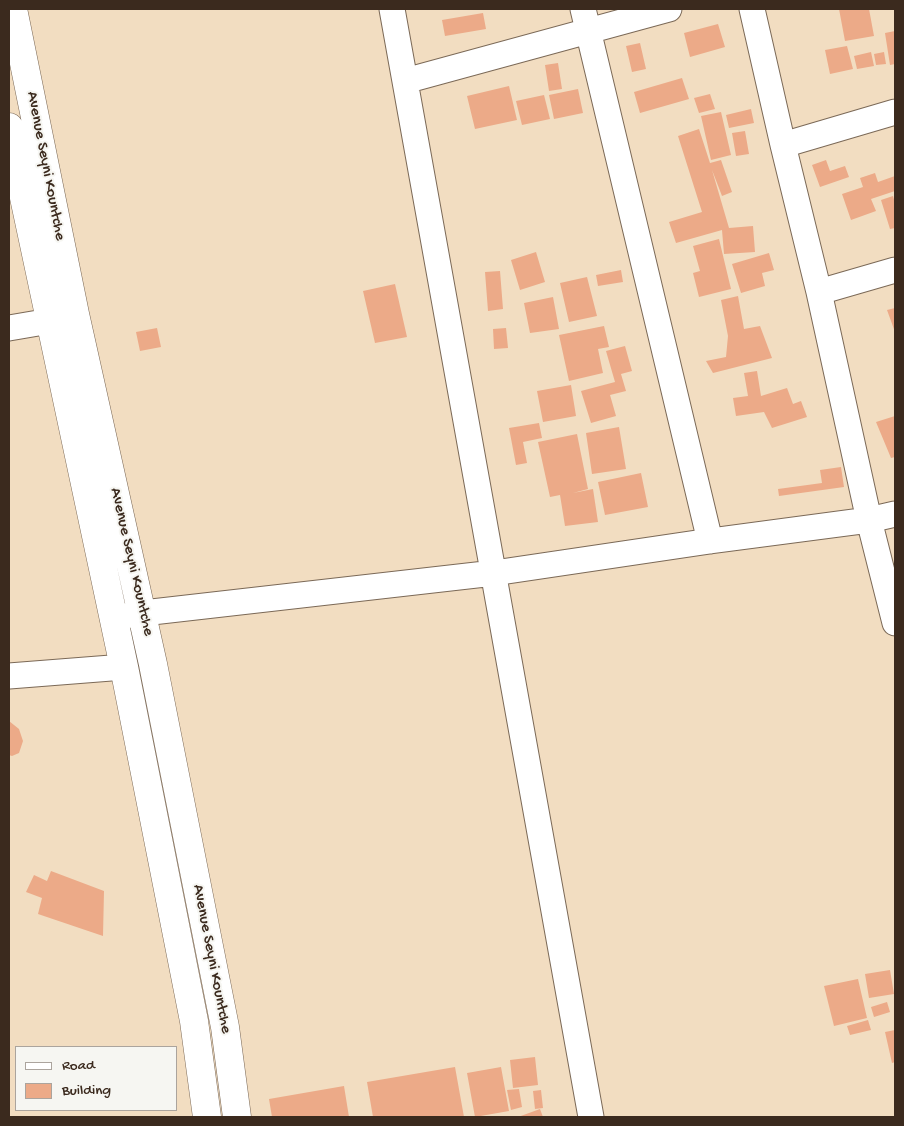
<!DOCTYPE html>
<style>
body{margin:0}
#map{position:relative;width:904px;height:1126px;overflow:hidden;background:#f2ddc1;font-family:"Gochi Hand",sans-serif}
canvas{display:block}
.frame{position:absolute;inset:0;border:10px solid #3b2a1e;pointer-events:none}
.legend{position:absolute;left:15px;top:1046px;width:162px;height:65px;box-sizing:border-box;background:#f6f6f2;border:1px solid #aba49d;margin:0;padding:6px 9px;list-style:none;font-size:15px;color:#3b2a1e}
.legend li{display:flex;align-items:center;gap:10px;height:25px}
.legend b{width:25px;border:1px solid #aba49d}
</style>
<div id="map">
<canvas width="904" height="1126"></canvas>
<div class="frame"></div>
<ul class="legend">
<li><b style="height:6px;background:#fff"></b>Road</li>
<li><b style="height:14px;background:#ecaa88"></b>Building</li>
</ul>
</div>
<script>
const ctx = document.querySelector('canvas').getContext('2d');
ctx.lineJoin = 'round';
function paint(path, color) { ctx.fillStyle = color; ctx.fill(path, 'evenodd'); }
function strokePath(path, color, width, dash) { ctx.strokeStyle = color; ctx.lineWidth = width; ctx.lineCap = dash ? 'butt' : 'round'; ctx.setLineDash(dash || []); ctx.stroke(path); }
function label(font, color, halo, rows, align = 'center') {
  ctx.font = font + ' "Gochi Hand",sans-serif'; ctx.lineWidth = 4; ctx.setLineDash([]); ctx.textBaseline = 'middle'; ctx.strokeStyle = halo; ctx.fillStyle = color; for (const [text, x, y, turn = 0] of rows) {
    ctx.save(); ctx.translate(x, y); ctx.rotate((+turn || 0) * Math.PI / 180); ctx.textAlign = isNaN(turn) ? turn : align; if (halo) ctx.strokeText(text, 0, 0); ctx.fillText(text, 0, 0); ctx.restore();
  }
}
paint(new Path2D(`
 M 839,9 L 869,9 L 874,36 L 845,41 Z
 M 483,13 L 486,29 L 445,36 L 442,20 Z
 M 718,24 L 725,47 L 690,57 L 684,33 Z
 M 895,31 L 895,64 L 890,65 L 885,33 Z
 M 640,43 L 646,69 L 632,72 L 626,46 Z
 M 847,46 L 853,69 L 830,74 L 825,50 Z
 M 871,52 L 874,66 L 857,69 L 854,56 Z
 M 884,52 L 886,64 L 876,65 L 874,54 Z
 M 558,63 L 562,89 L 549,91 L 545,65 Z
 M 682,78 L 689,99 L 640,113 L 634,92 Z
 M 509,86 L 517,120 L 475,129 L 467,96 Z
 M 578,89 L 583,113 L 554,119 L 549,95 Z
 M 710,94 L 715,109 L 699,113 L 694,98 Z
 M 544,95 L 550,119 L 522,125 L 516,101 Z
 M 751,109 L 754,123 L 729,128 L 726,115 Z
 M 721,112 L 731,155 L 711,160 L 701,116 Z
 M 699,129 L 710,163 L 721,160 L 732,192 L 722,196 L 712,170 L 729,228 L 753,226 L 755,252 L 724,254 L 722,230 L 676,243 L 669,222 L 702,212 L 678,136 Z
 M 745,131 L 749,154 L 736,156 L 732,133 Z
 M 826,160 L 830,171 L 845,166 L 849,177 L 820,187 L 812,165 Z
 M 875,173 L 878,182 L 895,176 L 895,191 L 871,199 L 876,211 L 851,220 L 842,194 L 863,187 L 860,178 Z
 M 893,196 L 895,203 L 895,228 L 890,229 L 881,200 Z
 M 719,239 L 731,289 L 699,297 L 693,273 L 700,271 L 693,246 Z
 M 536,252 L 545,282 L 520,290 L 511,260 Z
 M 769,253 L 774,270 L 762,273 L 765,286 L 741,293 L 732,264 Z
 M 621,270 L 623,282 L 598,286 L 596,275 Z
 M 500,271 L 503,309 L 488,311 L 485,272 Z
 M 587,277 L 597,316 L 569,322 L 560,283 Z
 M 395,284 L 407,337 L 375,343 L 363,291 Z
 M 738,296 L 744,329 L 760,326 L 772,358 L 713,373 L 706,361 L 726,357 L 728,336 L 721,300 Z
 M 553,297 L 559,329 L 530,333 L 524,303 Z
 M 895,308 L 895,332 L 887,310 Z
 M 604,326 L 609,347 L 598,349 L 603,373 L 569,381 L 559,335 Z
 M 157,328 L 161,347 L 140,351 L 136,332 Z
 M 506,328 L 508,348 L 494,349 L 493,329 Z
 M 625,346 L 632,371 L 621,374 L 626,391 L 610,395 L 616,416 L 591,423 L 581,391 L 615,382 L 606,351 Z
 M 757,371 L 761,396 L 787,388 L 793,404 L 801,401 L 807,417 L 772,428 L 764,412 L 736,416 L 733,398 L 748,396 L 744,373 Z
 M 571,385 L 576,416 L 543,422 L 537,391 Z
 M 895,416 L 895,457 L 891,458 L 876,422 Z
 M 539,423 L 542,438 L 523,442 L 527,463 L 516,465 L 509,428 Z
 M 619,427 L 626,469 L 592,474 L 586,433 Z
 M 577,434 L 588,489 L 573,493 L 593,489 L 598,522 L 565,526 L 560,495 L 550,497 L 538,442 Z
 M 841,467 L 844,487 L 779,496 L 778,489 L 822,483 L 820,470 Z
 M 641,473 L 648,507 L 605,515 L 598,482 Z
 M 9,721 L 19,729 L 23,741 L 19,753 L 12,756 L 9,755 Z
 M 51,871 L 104,891 L 103,936 L 38,914 L 42,898 L 26,892 L 34,875 L 47,881 Z
 M 890,970 L 894,994 L 869,998 L 865,974 Z
 M 858,979 L 867,1018 L 834,1026 L 824,986 Z
 M 887,1002 L 890,1012 L 874,1017 L 871,1007 Z
 M 868,1020 L 871,1030 L 850,1035 L 847,1026 Z
 M 895,1030 L 895,1062 L 892,1063 L 885,1032 Z
 M 535,1057 L 538,1085 L 513,1088 L 510,1060 Z
 M 455,1067 L 464,1117 L 373,1117 L 367,1082 Z
 M 501,1067 L 509,1111 L 475,1117 L 467,1073 Z
 M 344,1086 L 349,1117 L 272,1117 L 269,1099 Z
 M 519,1089 L 522,1107 L 511,1110 L 507,1090 Z
 M 541,1090 L 543,1108 L 535,1109 L 533,1091 Z
 M 540,1109 L 543,1117 L 518,1117 Z`), '#ecaa88');
const street = new Path2D(`
 M 392,9 L 591,1117
 M 583,9 L 710,541
 M 752,9 L 783,145 L 819,292 L 869,520 L 895,623
 M 405,81 L 669,9
 M 783,145 L 895,112
 M 819,292 L 895,270
 M 9,328 L 50,321
 M 113,618 L 143,613 L 494,573 L 710,541 L 869,520 L 895,514
 M 9,676 L 124,667`);
const highway = new Path2D(`
 M 13,9 L 75,314 L 153,664 L 225,1027 L 237,1117
 M 9,127 L 124,667 L 194,1021 L 207,1117`);
strokePath(street, '#7b6957', 27);
strokePath(highway, '#7b6957', 29);
strokePath(street, '#fff', 25);
strokePath(highway, '#fff', 28);
label('16px', '#3b2a1e', '#f6f6f2', [
 ["Avenue Seyni Kountche",45,166,79],
 ["Avenue Seyni Kountche",131,562,77],
 ["Avenue Seyni Kountche",211,959,79]
]);
</script>
